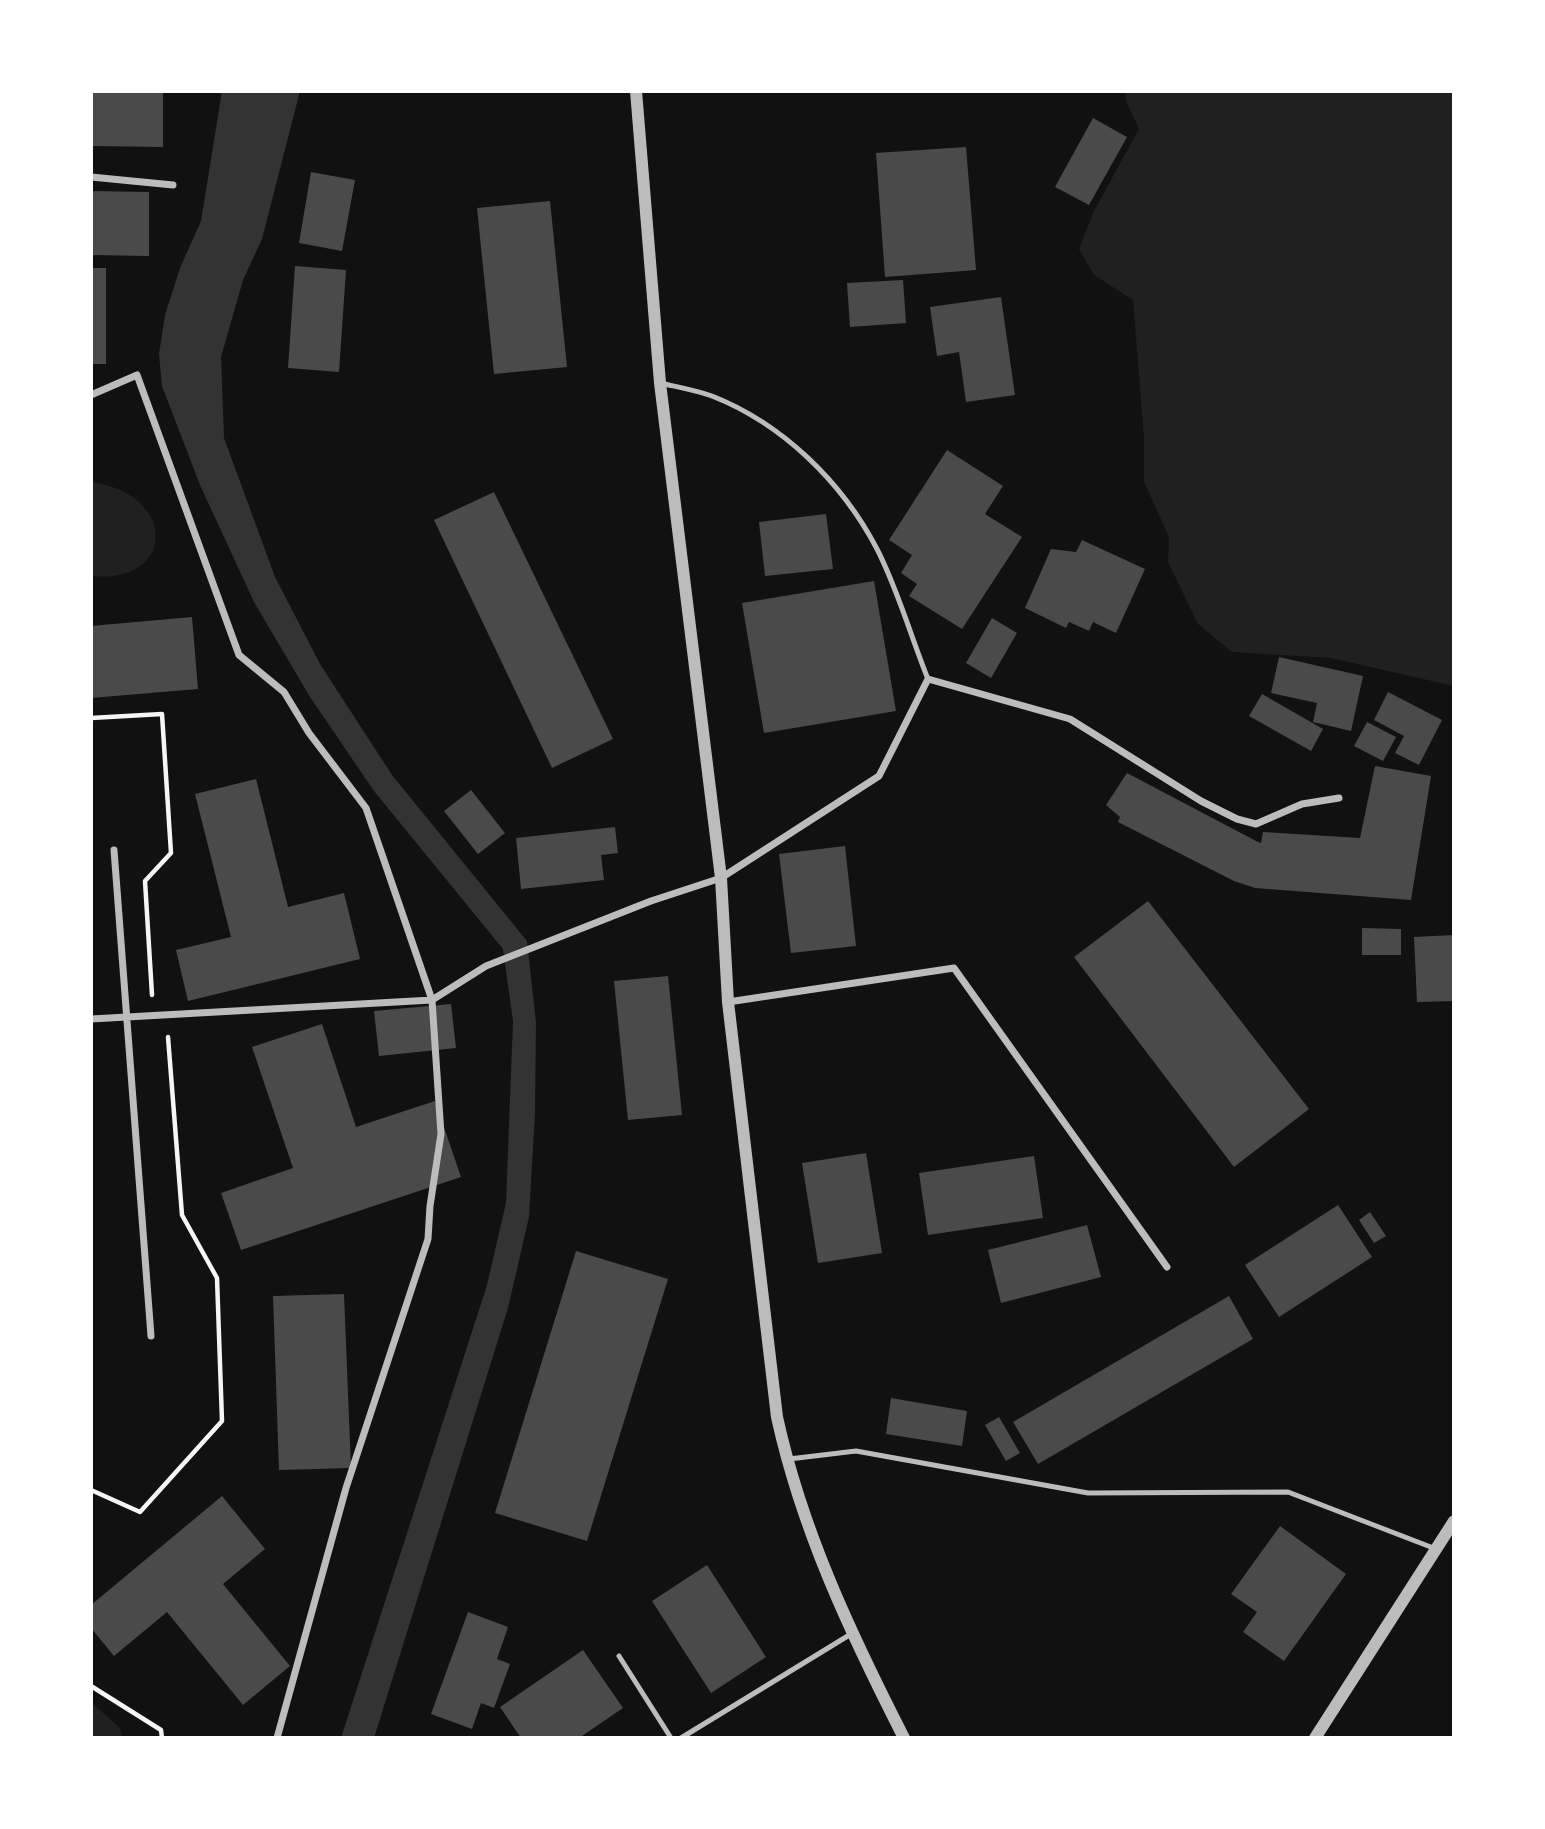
<!DOCTYPE html>
<style>
body{margin:0}
#map{position:relative;width:1545px;height:1829px;overflow:hidden;background:#111;font-family:Figtree,sans-serif}
canvas{display:block}
.frame{position:absolute;inset:0;border:93px solid #fff;pointer-events:none}
</style>
<div id="map">
<canvas width="1545" height="1829"></canvas>
<div class="frame"></div>
</div>
<script>
const ctx = document.querySelector('canvas').getContext('2d');
ctx.lineJoin = 'round';
function paint(path, color) { ctx.fillStyle = color; ctx.fill(path, 'evenodd'); }
function strokePath(path, color, width, dash) { ctx.strokeStyle = color; ctx.lineWidth = width; ctx.lineCap = dash ? 'butt' : 'round'; ctx.setLineDash(dash || []); ctx.stroke(path); }
paint(new Path2D(`
 M 1126,91 L 1454,91 L 1454,686 L 1331,658 L 1232,652 L 1198,624 L 1168,562 L 1169,537 L 1144,482 L 1144,438 L 1133,300 L 1094,275 L 1079,249 L 1094,211 L 1139,129 L 1126,101 Z
 M 91,482 C 179,494 176,585 91,576 Z
 M 91,1702 L 120,1728 L 122,1738 L 91,1737 Z`), '#202020');
paint(new Path2D(`
 M 222,91 L 300,91 L 262,239 L 243,280 L 221,357 L 224,438 L 275,577 L 320,664 L 392,775 L 527,941 L 536,1022 L 535,1112 L 529,1217 L 508,1308 L 374,1738 L 341,1738 L 487,1285 L 506,1203 L 513,1021 L 503,949 L 374,791 L 310,697 L 254,602 L 200,485 L 162,386 L 159,354 L 165,315 L 180,268 L 201,221 Z`), '#333');
paint(new Path2D(`
 M 91,91 L 163,91 L 163,147 L 91,146 Z
 M 1093,118 L 1127,137 L 1089,205 L 1055,187 Z
 M 966,147 L 976,270 L 885,277 L 876,153 Z
 M 311,172 L 355,180 L 342,251 L 299,243 Z
 M 91,191 L 149,192 L 149,256 L 91,255 Z
 M 550,201 L 567,367 L 494,374 L 477,208 Z
 M 295,266 L 346,270 L 339,372 L 288,368 Z
 M 91,268 L 106,268 L 106,364 L 91,364 Z
 M 903,280 L 906,323 L 850,327 L 847,283 Z
 M 1001,297 L 1015,395 L 966,402 L 959,352 L 937,356 L 930,307 Z
 M 947,450 L 1003,486 L 985,514 L 1022,537 L 962,629 L 909,596 L 917,584 L 901,573 L 912,555 L 889,540 Z
 M 494,492 L 613,739 L 552,768 L 434,520 Z
 M 826,514 L 833,569 L 765,576 L 759,522 Z
 M 1082,540 L 1145,569 L 1116,633 L 1093,622 L 1089,631 L 1069,622 L 1066,628 L 1025,608 L 1051,549 L 1076,552 Z
 M 874,581 L 896,711 L 764,733 L 742,603 Z
 M 192,617 L 198,689 L 91,698 L 91,626 Z
 M 992,618 L 1017,633 L 991,678 L 966,663 Z
 M 1279,657 L 1363,676 L 1351,731 L 1313,722 L 1317,703 L 1271,693 Z
 M 1388,692 L 1442,720 L 1419,765 L 1395,753 L 1404,736 L 1374,720 Z
 M 1262,694 L 1323,729 L 1311,751 L 1249,716 Z
 M 1367,722 L 1396,737 L 1383,761 L 1354,746 Z
 M 1375,766 L 1431,776 L 1411,900 L 1255,888 L 1234,881 L 1118,822 L 1120,817 L 1106,805 L 1127,773 L 1258,842 L 1261,843 L 1263,832 L 1360,838 Z
 M 256,779 L 288,907 L 344,893 L 360,959 L 188,1001 L 176,950 L 231,937 L 195,794 Z
 M 471,790 L 505,833 L 478,854 L 444,811 Z
 M 615,827 L 618,853 L 601,855 L 604,880 L 521,889 L 516,838 Z
 M 845,846 L 856,946 L 791,953 L 779,854 Z
 M 1148,901 L 1309,1109 L 1234,1167 L 1074,957 Z
 M 1362,928 L 1401,929 L 1401,955 L 1362,955 Z
 M 1454,935 L 1454,1001 L 1417,1002 L 1414,937 Z
 M 668,976 L 682,1115 L 628,1120 L 614,981 Z
 M 451,1004 L 456,1048 L 379,1056 L 374,1011 Z
 M 322,1024 L 356,1127 L 435,1101 L 461,1177 L 241,1250 L 221,1193 L 293,1168 L 252,1047 Z
 M 866,1153 L 882,1253 L 818,1263 L 802,1163 Z
 M 1034,1156 L 1043,1218 L 928,1235 L 919,1173 Z
 M 1338,1205 L 1372,1257 L 1279,1317 L 1245,1265 Z
 M 1370,1212 L 1386,1236 L 1374,1243 L 1359,1220 Z
 M 1087,1225 L 1101,1277 L 1001,1303 L 988,1250 Z
 M 576,1251 L 668,1279 L 587,1541 L 495,1513 Z
 M 344,1294 L 351,1468 L 279,1470 L 273,1296 Z
 M 1229,1296 L 1253,1339 L 1038,1464 L 1013,1422 Z
 M 891,1398 L 967,1411 L 962,1446 L 886,1434 Z
 M 999,1417 L 1020,1453 L 1006,1461 L 985,1425 Z
 M 222,1496 L 265,1549 L 223,1584 L 290,1666 L 243,1705 L 167,1612 L 114,1656 L 91,1628 L 91,1605 Z
 M 1280,1526 L 1346,1574 L 1284,1661 L 1243,1632 L 1257,1612 L 1231,1594 Z
 M 707,1565 L 766,1657 L 711,1693 L 652,1601 Z
 M 468,1612 L 508,1627 L 497,1659 L 510,1664 L 494,1708 L 481,1703 L 472,1729 L 431,1714 Z
 M 583,1650 L 623,1708 L 579,1738 L 521,1738 L 500,1707 Z`), '#4a4a4a');
strokePath(new Path2D(`
 M 91,718 L 162,714 L 171,853 L 145,881 L 152,995
 M 91,1490 L 140,1512 L 222,1421 L 217,1278 L 182,1215 L 168,1037
 M 91,1686 L 161,1730 L 162,1738`), '#f5f5f5', 4.5);
strokePath(new Path2D(`
 M 660,383 C 677,387 695,390 712,396 C 783,424 842,482 877,549 C 898,590 911,637 928,679
 M 789,1459 L 856,1451 L 1088,1493 L 1288,1492 L 1436,1549
 M 619,1656 L 671,1738
 M 681,1738 L 851,1634`), '#bcbcbc', 5);
strokePath(new Path2D(`
 M 91,177 L 173,185
 M 91,395 L 137,375 L 239,655 L 284,692 L 309,733 L 366,808 L 432,1000 L 441,1134 L 430,1206 L 428,1239 L 346,1488 L 277,1738
 M 114,850 L 151,1336
 M 728,1002 L 954,968 L 1167,1267
 M 91,1019 L 432,1000 L 486,966 L 651,901 L 721,878 L 879,776 L 928,679 L 1070,719 L 1201,801 L 1237,819 L 1256,824 L 1302,804 L 1339,798`), '#bcbcbc', 7);
strokePath(new Path2D(`
 M 636,91 L 660,383 L 721,878 L 728,1002 L 777,1417 C 802,1531 851,1634 904,1738
 M 1315,1738 L 1454,1521`), '#bcbcbc', 12);
</script>
